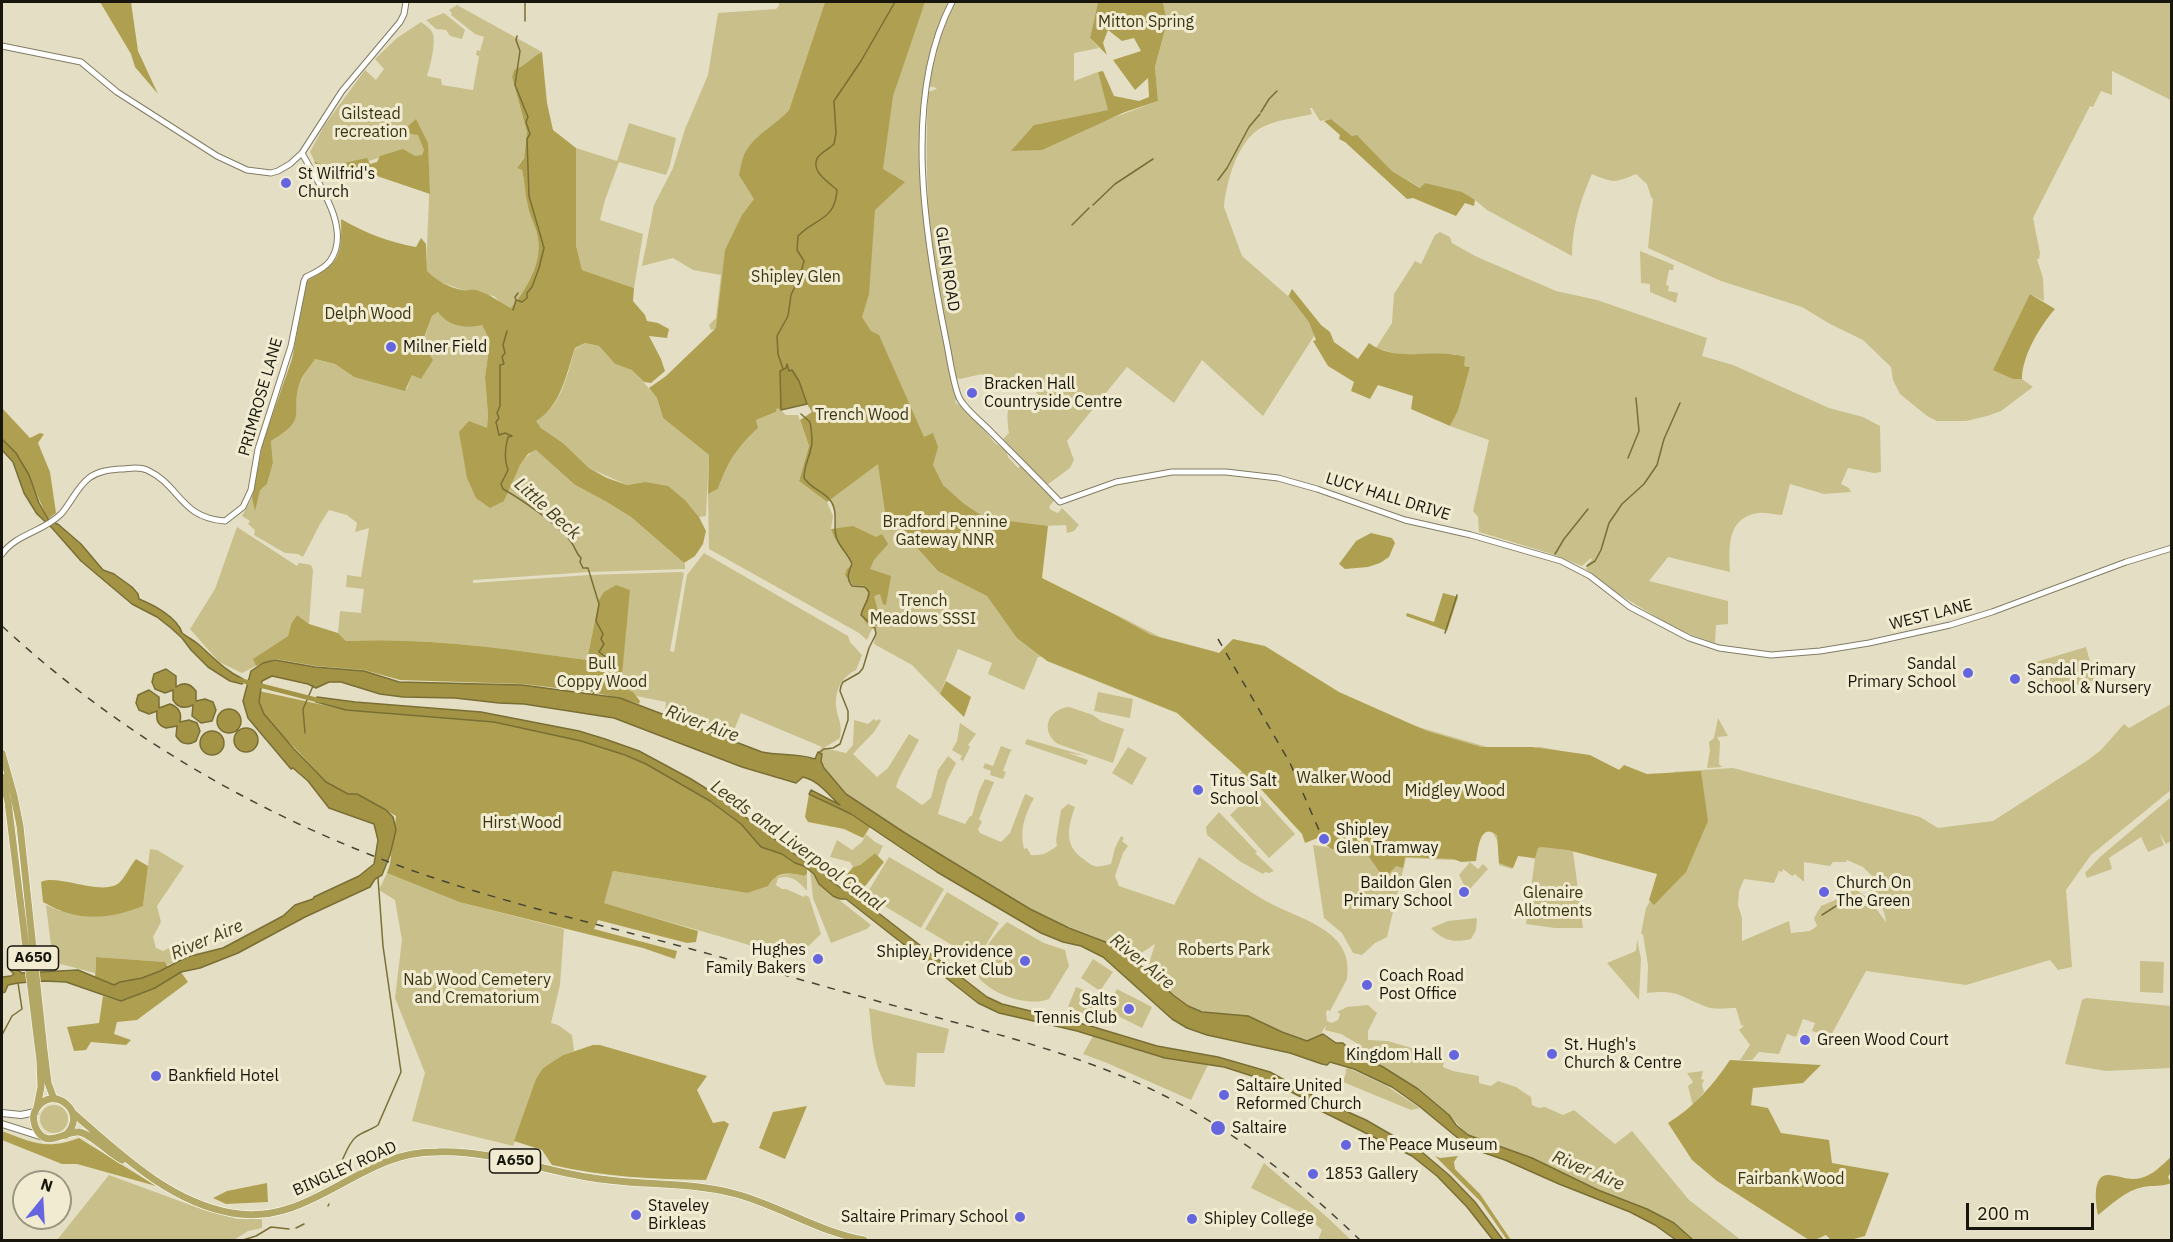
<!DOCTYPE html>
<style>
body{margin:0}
#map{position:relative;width:2173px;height:1242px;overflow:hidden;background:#e4dfc4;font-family:"IBM Plex Sans",sans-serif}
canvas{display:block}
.frame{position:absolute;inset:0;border:3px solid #18160c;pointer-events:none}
.north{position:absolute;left:12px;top:1170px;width:60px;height:60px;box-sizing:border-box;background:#f1ecd1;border:2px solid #9a9682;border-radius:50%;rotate:18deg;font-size:16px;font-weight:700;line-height:24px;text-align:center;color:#18160c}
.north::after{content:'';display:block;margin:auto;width:21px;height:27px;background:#6566df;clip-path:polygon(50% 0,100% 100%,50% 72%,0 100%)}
.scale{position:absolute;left:1966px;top:1203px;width:128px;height:27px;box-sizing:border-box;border:3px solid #18160c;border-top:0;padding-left:8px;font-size:18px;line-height:21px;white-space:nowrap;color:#18160c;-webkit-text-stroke:4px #f1ecd1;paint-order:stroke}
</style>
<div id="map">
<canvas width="2173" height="1242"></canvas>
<div class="frame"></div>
<div class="north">N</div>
<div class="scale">200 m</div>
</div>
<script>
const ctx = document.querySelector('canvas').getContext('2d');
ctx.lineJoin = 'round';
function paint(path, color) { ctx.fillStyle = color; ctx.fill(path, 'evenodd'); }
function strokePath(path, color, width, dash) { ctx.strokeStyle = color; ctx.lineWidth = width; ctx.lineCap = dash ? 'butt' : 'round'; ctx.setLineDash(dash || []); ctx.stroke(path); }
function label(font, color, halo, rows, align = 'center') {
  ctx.font = font + ' "IBM Plex Sans",sans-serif'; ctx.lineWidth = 6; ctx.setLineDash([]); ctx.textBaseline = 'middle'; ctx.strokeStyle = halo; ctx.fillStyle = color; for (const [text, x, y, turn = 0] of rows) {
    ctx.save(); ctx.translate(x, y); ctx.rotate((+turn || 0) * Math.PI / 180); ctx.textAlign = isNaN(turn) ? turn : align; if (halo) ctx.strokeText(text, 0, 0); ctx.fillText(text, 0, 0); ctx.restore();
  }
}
paint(new Path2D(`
 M 779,2 L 825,2 L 789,110 L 774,125 L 787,122 L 827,2 L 950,2 L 937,32 L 925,79 L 924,222 L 939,315 L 957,398 L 955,402 L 970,413 L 995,443 L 1006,450 L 1008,457 L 1018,468 L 1020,466 L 1024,467 L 1055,499 L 1049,507 L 1051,510 L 1058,513 L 1062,508 L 1079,525 L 1074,531 L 1067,533 L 1066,525 L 1045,526 L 1040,582 L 1123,618 L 1160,637 L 1217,652 L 1244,694 L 1265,791 L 1239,776 L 1242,770 L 1175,710 L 1045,656 L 1038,657 L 1024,690 L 988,674 L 992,663 L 958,649 L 940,694 L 912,665 L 874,644 L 875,631 L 868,623 L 872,629 L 867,640 L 859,633 L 709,549 L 708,494 L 718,489 C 728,463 737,447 757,428 L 756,420 L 776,412 L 777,407 L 786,415 L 798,415 L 809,446 L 799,481 L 827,502 L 833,516 L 831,529 L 834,537 L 849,558 L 835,530 L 836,516 L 829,498 L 881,454 L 716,329 L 711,330 L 709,325 L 716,318 L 721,275 L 693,270 L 673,258 L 642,266 L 654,205 L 673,168 L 685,129 L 708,75 L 718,13 L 776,9 L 779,6 Z
 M 954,2 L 1098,2 L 1090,38 L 1099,48 L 1074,53 L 1074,81 L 1098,72 L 1109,110 L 1034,125 L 1099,123 L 1158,101 L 1155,67 L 1167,24 L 1163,2 L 2171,2 L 2171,100 L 2112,71 L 2112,95 L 2101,91 L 2093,107 L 2090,106 L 2033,218 L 2040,253 L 2039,259 L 2037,259 L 2043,278 L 2044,301 L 2030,294 L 2013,379 L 2022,379 L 2033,387 L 2001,411 L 1987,416 L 1966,421 L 1937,421 L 1927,416 L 1900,394 L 1893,380 L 1891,367 L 1863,340 L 1830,324 L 1802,307 L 1721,281 L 1648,248 L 1653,199 L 1651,197 L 1647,184 L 1636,174 C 1616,183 1612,183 1592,174 C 1580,201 1572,227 1572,256 L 1487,210 L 1475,200 L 1425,183 L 1421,188 L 1392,171 L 1359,137 L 1352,136 L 1331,119 L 1320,121 L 1312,108 L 1310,108 L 1312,114 C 1296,118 1273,120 1259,129 C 1237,143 1226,183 1224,207 L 1242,256 L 1288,296 L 1292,289 L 1321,325 L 1263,416 L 1202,360 L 1174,403 L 1127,367 L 1067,441 L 1074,460 L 1070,468 L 1047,485 L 1003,439 L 1009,433 C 1007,420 1005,403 1017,395 L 1028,409 L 1041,398 L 1026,380 L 1011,392 L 1000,377 L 987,382 L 982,374 L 960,379 L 956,378 C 946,332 935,285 931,238 C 926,189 926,141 928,92 L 937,89 L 934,87 L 928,87 L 935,52 Z
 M 457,5 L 542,52 C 532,57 525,66 514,70 L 512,77 L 527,132 L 524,157 L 517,168 L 522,170 C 525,182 525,195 528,207 C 530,218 537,228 538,239 C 542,263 526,290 511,308 L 501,303 L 494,296 L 484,295 L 476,290 L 463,290 L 437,281 L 427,272 C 426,239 430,207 429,174 L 378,158 L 349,168 L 321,174 L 310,152 L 324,126 L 365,70 L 376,80 L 384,69 L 375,59 L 397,38 L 421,22 C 425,25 430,28 432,32 C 437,40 430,67 427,76 L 441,79 L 442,85 L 473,90 L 479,56 L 476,55 L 477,50 L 480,51 L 484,37 L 475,34 L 451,15 L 452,13 L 449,10 Z
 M 444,13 L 465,30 L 462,39 L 450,36 L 446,30 L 436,29 L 426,20 Z
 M 629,123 L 676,138 L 670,165 L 666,175 L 619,162 L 605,200 L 600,220 L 643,234 L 634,288 L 582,270 L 576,245 L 576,148 L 617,161 Z
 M 1440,232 L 1450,237 L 1452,243 L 1475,256 L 1556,291 L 1597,300 L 1707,338 L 1702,356 L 1733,365 L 1829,408 L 1863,417 L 1880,426 L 1881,472 L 1874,473 L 1848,468 L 1841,484 L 1849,488 L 1851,492 L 1824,494 L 1790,484 L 1782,515 C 1774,515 1766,512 1758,513 C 1726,518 1729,549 1730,572 L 1668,557 L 1649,581 L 1728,601 L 1728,624 L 1716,625 L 1715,643 L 1676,629 L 1617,593 L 1586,569 L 1588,563 L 1592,560 L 1591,558 L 1582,566 L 1552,554 L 1479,532 L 1478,517 L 1473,511 L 1489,440 L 1450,426 L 1458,411 L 1470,367 L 1464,366 L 1455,354 L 1397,354 L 1376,348 L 1392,323 L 1394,294 L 1415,261 L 1421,264 L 1435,235 Z
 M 1640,251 L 1674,265 L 1673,270 L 1669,270 L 1666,285 L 1669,286 L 1668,291 L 1678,293 L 1676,303 L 1650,292 L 1650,284 L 1641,283 Z
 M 438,312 L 482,325 L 490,341 L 485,377 L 488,415 L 487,428 L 504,501 C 511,483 518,459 536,450 L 575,485 L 605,501 L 631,517 L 685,564 L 685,569 L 589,572 L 473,580 L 473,583 L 589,575 L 681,572 L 684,573 L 670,651 L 674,652 L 687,575 L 704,553 L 848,636 L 850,642 L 862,655 L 856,670 C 842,677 835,689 836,705 C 837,719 843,722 840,738 L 824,748 L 846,753 L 853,745 L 854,720 L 868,724 L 874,719 L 876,721 L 879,719 L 881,721 L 874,732 L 853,754 L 877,777 L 888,768 L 909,734 L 919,740 L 899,778 L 896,787 L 922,805 L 931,798 L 938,770 L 948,756 L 956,763 L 947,781 L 938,814 L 965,824 L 970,816 L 972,816 L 979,791 L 985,779 L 994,782 L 979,819 L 982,822 L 978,829 L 980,833 L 1001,842 L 1010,833 L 1025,794 L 1034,798 C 1025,815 1019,830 1024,849 L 1027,848 L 1031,855 C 1042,856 1047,853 1057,846 L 1056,840 L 1061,810 L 1068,804 L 1075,807 C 1068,826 1064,845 1082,858 C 1095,868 1095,868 1111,864 L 1115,848 L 1121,836 L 1124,838 L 1122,841 L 1128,846 L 1123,853 L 1115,876 L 1119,886 L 1172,904 L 1174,905 L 1199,857 C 1221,871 1242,887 1264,900 C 1298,920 1355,928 1347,979 L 1330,1011 L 1327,1010 L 1326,1013 L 1327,1021 L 1332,1023 L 1338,1020 L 1340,1014 L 1337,1012 L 1347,1007 L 1368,1005 L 1377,1013 L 1368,1031 L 1368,1040 L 1388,1041 L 1445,1058 L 1443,1067 L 1453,1071 L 1479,1076 L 1479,1083 L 1491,1086 L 1498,1081 L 1516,1087 L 1531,1097 L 1532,1105 L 1539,1108 L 1545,1107 L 1563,1115 L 1574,1110 L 1615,1144 L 1632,1131 L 1689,1200 L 1741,1240 L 1693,1240 L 1674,1223 L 1647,1209 L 1598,1190 L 1532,1158 L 1468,1135 L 1449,1115 L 1418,1089 L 1359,1053 L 1360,1045 L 1341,1034 L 1325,1030 L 1326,1025 L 1321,1034 L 1307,1041 L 1282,1032 L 1248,1016 L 1202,1012 L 1188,1006 L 1173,995 L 1147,970 L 1155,944 L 1132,959 L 1095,937 L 1044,917 L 905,833 L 846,793 L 824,768 L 821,761 L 822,754 L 818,752 L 822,747 L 741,713 L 732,735 L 665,711 L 666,702 L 636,696 L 633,692 L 621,686 L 629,590 L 599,600 L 587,660 C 507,649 427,637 346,641 L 338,633 L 340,611 L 361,613 L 364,589 L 346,587 L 347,575 L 361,577 L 369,528 L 355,532 L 357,523 L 347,515 L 329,510 L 320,524 L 303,557 L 298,554 L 285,553 L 254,535 L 255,530 L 248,524 L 250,521 L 242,516 L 252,498 L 255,483 L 267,484 L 273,463 L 271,441 C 313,416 287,410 302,379 C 305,372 311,366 315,359 L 335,364 L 354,377 L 407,389 L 432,316 Z
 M 585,343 L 599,346 L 615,364 L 633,370 L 657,398 L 663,418 L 709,455 L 706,516 L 699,517 L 686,501 L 645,482 L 627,485 L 589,468 L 563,443 L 541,428 L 535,420 C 562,408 567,374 575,349 Z
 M 237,527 L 297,566 L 299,563 L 311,565 L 313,570 L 309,624 L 297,615 L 291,624 L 288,636 L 254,659 L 256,666 L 242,673 L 219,662 L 190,629 L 215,589 Z
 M 1236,640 L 1361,704 L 1408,724 L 1487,747 L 1522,749 L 1540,747 L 1574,753 L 1603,762 L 1636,778 L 1677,774 L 1673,772 L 1733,768 L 1920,817 L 1938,828 L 1993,821 L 2088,760 L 2101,750 L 2124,724 L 2129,728 L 2171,704 L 2171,790 L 2091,855 L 2066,890 L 2072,967 L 2058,970 L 2050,960 L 1966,985 L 1866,971 L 1830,1037 L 1812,1031 L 1815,1023 L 1803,1019 L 1796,1037 L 1787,1034 L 1779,1054 L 1759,1052 L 1752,1060 L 1740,1060 L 1750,1045 L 1739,1030 L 1744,1026 L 1741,1025 L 1736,1008 C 1727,1008 1715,1010 1707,1007 C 1680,997 1679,989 1647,993 L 1648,965 L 1643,935 L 1641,933 L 1646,908 L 1654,894 L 1658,870 L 1573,851 L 1583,928 L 1555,928 L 1526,924 L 1535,859 L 1518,855 L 1512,869 L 1499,865 L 1498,842 L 1493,833 L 1482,829 L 1476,844 L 1474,861 L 1406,858 L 1387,937 L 1375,943 L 1362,955 L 1353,953 L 1342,933 L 1324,918 L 1313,845 L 1368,854 L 1334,848 L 1326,844 L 1292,763 L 1225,648 ZM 1847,860 L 1863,867 L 1872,876 L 1862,881 C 1872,892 1885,906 1886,922 L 1869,899 L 1848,884 L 1840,898 L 1821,906 L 1814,918 L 1817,926 L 1810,931 L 1791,933 L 1789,921 L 1742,941 L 1742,918 L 1738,905 L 1739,891 L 1744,879 L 1774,883 L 1779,871 L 1782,872 L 1783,869 L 1792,876 L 1795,874 L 1804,882 L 1804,862 L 1830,866 L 1833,862 L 1846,862 Z
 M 2086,647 L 2095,680 L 2045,694 L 2036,662 Z
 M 1098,692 L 1133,699 L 1130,718 L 1094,711 Z
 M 1069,707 L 1093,715 L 1101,721 L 1124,729 L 1113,763 L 1058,744 C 1040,732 1047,709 1069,707 Z
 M 1718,718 L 1728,736 L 1717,737 L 1720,742 L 1719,764 L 1722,767 L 1707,768 L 1710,750 L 1709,742 L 1714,738 Z
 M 960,723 L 976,734 L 968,745 L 970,747 L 963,761 L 960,759 L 962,756 L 952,750 L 957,741 Z
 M 1027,739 L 1086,756 L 1068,753 L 1088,760 L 1086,765 L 1025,744 Z
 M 1001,746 L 1012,750 L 1010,752 L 1003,771 L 1006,772 L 1003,779 L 990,775 L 991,771 L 983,768 L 985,763 L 993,766 Z
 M 1128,747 L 1147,758 L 1132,785 L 1112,773 Z
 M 1256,791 L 1295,834 L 1269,858 L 1230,815 Z
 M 2171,797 L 2171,841 L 2166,844 L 2159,832 L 2164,845 L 2148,852 L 2141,837 L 2109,858 L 2112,869 L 2087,878 L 2085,873 L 2100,857 Z
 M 1219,812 L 1257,852 L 1255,853 L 1274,871 L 1269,873 L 1265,872 L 1263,874 L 1241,862 L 1207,835 L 1206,827 Z
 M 866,834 L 875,842 L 883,846 L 878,856 L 875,853 L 860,865 L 853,867 L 850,862 L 830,857 L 837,840 L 852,850 L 862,842 Z
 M 150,849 L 157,850 L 184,866 L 157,906 L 161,922 L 153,937 L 156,948 L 163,951 L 169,948 L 175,962 L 167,965 L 164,962 L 96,957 L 95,973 L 53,962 L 46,905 L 60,911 L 143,906 Z
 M 889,857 L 944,889 L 921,928 L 866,895 Z
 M 1470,862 L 1478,869 L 1483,864 L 1488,869 L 1469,890 L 1464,885 L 1459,875 Z
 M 810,869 L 819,884 L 871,925 L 867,929 L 831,943 L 813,898 Z
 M 613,871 L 747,893 C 768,881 780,869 804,876 L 807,874 L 807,891 C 799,882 792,874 778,878 L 776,885 L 782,889 L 786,889 L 804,897 L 805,895 L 809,897 L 821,934 L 796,958 L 787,957 L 736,941 L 603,903 Z
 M 387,873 L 459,902 L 564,929 L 560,985 L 551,1023 L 558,1025 L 572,1035 L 574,1051 L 563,1055 L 543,1068 L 513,1146 L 412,1121 L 425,1073 L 395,998 L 402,940 L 395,900 L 379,890 Z
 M 947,892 L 999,923 L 977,960 L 925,929 Z
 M 1477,918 L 1476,930 L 1471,939 C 1454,943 1443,941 1431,928 L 1448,921 Z
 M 1007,922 L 1044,943 L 1065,950 L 1069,966 L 1049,999 C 1028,1007 993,995 979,978 C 976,957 993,936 1007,922 Z
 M 1637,939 L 1641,959 L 1639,1000 L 1607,963 L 1636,951 Z
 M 1093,959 L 1113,972 L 1100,991 L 1081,978 Z
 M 2140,961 L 2164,962 L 2163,993 L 2140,992 Z
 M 1076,987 L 1098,995 L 1089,1016 L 1068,1007 Z
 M 1117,989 L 1152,1007 L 1142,1028 L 1106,1010 Z
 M 2086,998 L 2171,1006 L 2171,1068 L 2106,1071 L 2065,1064 L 2082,1000 Z
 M 869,1008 L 949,1029 L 944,1053 L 917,1053 L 915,1087 L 886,1085 C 872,1063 872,1033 869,1008 Z
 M 1093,1036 L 1165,1058 L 1208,1065 L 1191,1100 L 1107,1063 L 1083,1054 Z
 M 1348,1068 L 1385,1085 L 1420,1108 L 1411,1110 L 1343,1082 L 1346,1072 L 1345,1070 Z
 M 1703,1071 L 1701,1079 L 1704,1080 L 1702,1085 L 1704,1092 L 1693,1106 L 1688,1086 L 1693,1082 L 1687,1073 Z
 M40 1119a14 14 0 1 1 28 0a14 14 0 1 1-28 0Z
 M 1264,1163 L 1328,1218 L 1351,1240 L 1318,1240 L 1322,1230 L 1304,1214 L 1251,1188 Z
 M 109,1175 L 204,1210 L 238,1219 L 262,1219 L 262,1228 L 248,1231 L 234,1240 L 57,1240 Z`), '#c9bf8b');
paint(new Path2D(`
 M 100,2 L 131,2 L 138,51 L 158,94 L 135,67 L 131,54 Z
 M 825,2 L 925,2 L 893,96 L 883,169 L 905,182 L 875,210 L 869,294 L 862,317 L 871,331 L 879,335 L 924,437 L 933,433 L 938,447 L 933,465 L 943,485 L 963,503 L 985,518 L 1048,526 L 1042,578 L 1112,613 L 1151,635 L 1219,653 L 1233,639 L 1265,646 L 1339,692 L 1427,731 L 1481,747 L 1532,747 L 1590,755 L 1619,770 L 1624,765 L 1647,774 L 1701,771 L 1708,821 L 1686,872 L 1654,905 L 1649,900 L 1657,874 L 1568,850 L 1541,847 L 1538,848 L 1535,858 L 1518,856 L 1513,868 L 1499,863 L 1497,835 C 1480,822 1478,849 1476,861 L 1461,862 L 1454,859 L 1405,857 L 1403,868 L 1396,866 L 1388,875 L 1381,874 L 1367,854 L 1332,849 L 1327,846 L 1325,837 L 1320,837 L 1305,843 L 1302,834 L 1259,787 L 1177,713 L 1047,661 L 1017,638 L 987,596 L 938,571 L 885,512 L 878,464 L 827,502 L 799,481 L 809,446 L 800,420 L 812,412 L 807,404 L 799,381 L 786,368 L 780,371 L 781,410 L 777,408 L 776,412 L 756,420 L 758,428 C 737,447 728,462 718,489 L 708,494 L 709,455 L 663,418 L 657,398 L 649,388 L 666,376 L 716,328 L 725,250 L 742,215 L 754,199 L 739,175 C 741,167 742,157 746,151 C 756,134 776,125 789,110 Z
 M 1098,2 L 1163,2 L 1167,23 L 1155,67 L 1158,101 L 1125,112 L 1042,150 L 1011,151 L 1034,125 L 1108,110 L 1098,72 L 1103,71 L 1114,96 L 1139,101 L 1149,97 L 1148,78 L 1135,90 L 1113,60 L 1141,51 L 1134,38 L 1122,41 L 1108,30 L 1103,43 L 1107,55 L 1090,38 Z
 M 542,52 L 547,103 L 553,130 L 576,148 L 576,245 L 582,270 L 634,288 L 633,301 L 645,315 L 647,321 L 658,323 L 669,329 L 667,338 L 649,336 L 661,359 L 665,371 L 651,383 L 644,382 L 632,370 L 615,364 L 599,346 L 585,343 L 575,348 C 566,375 561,406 536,421 L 541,428 L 563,443 L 589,468 L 607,478 L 627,485 L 645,482 L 668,486 L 686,501 L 699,517 L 706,531 L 703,544 L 695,556 L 684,563 L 631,517 L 605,501 L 575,485 L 536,450 L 528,454 L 520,465 L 504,501 L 490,508 L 476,498 L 467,478 L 459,432 L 469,421 L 487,428 L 488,415 L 485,377 L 490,341 L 482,325 C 465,329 448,326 438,312 L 432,316 L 422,343 L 433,360 L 421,379 L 412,375 L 405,391 L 354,377 L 335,364 L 315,359 C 311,366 304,373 301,380 C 288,412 312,417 271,441 L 273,463 L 267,484 L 260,490 L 255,511 L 252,498 L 263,442 L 292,359 L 307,281 C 340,262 342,257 341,219 C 365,233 389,242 416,247 L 421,238 L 426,244 L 427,271 C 437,281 448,287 462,290 C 466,291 472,289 476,290 C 490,294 499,302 511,308 C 526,290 542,263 538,239 C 537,228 530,218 528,207 C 525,195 525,183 522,170 L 517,168 L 524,158 L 527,132 L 512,77 L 514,70 C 525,66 532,57 542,52 Z
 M 416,119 L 428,143 L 430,194 L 368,173 L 369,170 L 365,168 L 337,177 L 319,179 L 317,175 L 320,174 L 314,161 L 326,167 L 367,158 L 370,164 L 377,162 L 380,156 L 403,149 L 415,156 L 422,155 L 424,150 L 418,135 L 411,134 L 405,129 Z
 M 1331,119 L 1352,136 L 1357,135 L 1392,171 L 1420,188 L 1425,183 L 1462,192 L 1475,200 L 1474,206 L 1465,203 L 1456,216 L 1413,198 L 1407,199 L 1345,142 L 1339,139 L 1340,135 L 1324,121 Z
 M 1292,289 L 1321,325 L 1330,332 L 1334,342 L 1358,359 L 1369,343 C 1397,364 1434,347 1465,357 L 1464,366 L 1470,367 L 1458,411 L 1450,426 L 1411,409 L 1413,396 L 1378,385 L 1370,399 L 1351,391 L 1354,382 L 1328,366 L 1313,341 L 1316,340 L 1309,322 L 1289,296 Z
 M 2030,294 L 2055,309 C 2040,326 2022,356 2022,379 L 2013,379 L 1993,370 Z
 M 2,408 L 30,438 L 40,433 L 44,434 L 38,443 L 50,472 L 56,513 L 48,519 C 34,489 26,463 2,439 Z
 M 853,526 L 876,537 L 882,534 L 888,544 L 874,560 L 870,569 L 891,576 L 886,605 L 883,604 L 880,594 L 874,596 L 881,623 L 872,629 C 853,609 864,613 868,593 L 866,586 L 853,585 L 845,575 L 847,569 L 853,564 L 834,537 L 831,529 Z
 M 1371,533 L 1392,538 L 1395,543 L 1389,557 L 1380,563 L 1368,567 L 1345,569 L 1339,564 L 1356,541 Z
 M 616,585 L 630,590 L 621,686 L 633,692 L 640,701 L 639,704 L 620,698 L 591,692 L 522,684 L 400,680 L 364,670 L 316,666 L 275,659 L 256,666 L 253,659 L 288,636 L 291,624 L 297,615 L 309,624 L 338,633 L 346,641 C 427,637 507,649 587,660 L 599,600 L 604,592 Z
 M 1443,593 L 1458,597 L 1447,631 L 1406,616 L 1407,613 L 1434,622 Z
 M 946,681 L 971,697 L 964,717 L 940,694 Z
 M 259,691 L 346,710 L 494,722 L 581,741 L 613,751 L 646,764 L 710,801 L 741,824 L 761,847 L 782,854 L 795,863 L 807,867 L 807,874 L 804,876 C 789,872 776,871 768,886 L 747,893 L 613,871 L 604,903 L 698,931 L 696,942 L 687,943 L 598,920 L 594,929 L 677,951 L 675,959 L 643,948 L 459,902 L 387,873 L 390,864 L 396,816 L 357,794 L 348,794 L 326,782 L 294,747 L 273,727 L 264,714 L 259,702 Z
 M 809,794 L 851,814 L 870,827 L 863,838 L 844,829 L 808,822 L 805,817 Z
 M 875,853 L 884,862 L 859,894 L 843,879 L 853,867 L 860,865 Z
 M 136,859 L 148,866 L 143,906 C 107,920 77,922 43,902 L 41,882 C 57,874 96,894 116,885 C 123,882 130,866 136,859 Z
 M 96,957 L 165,962 L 168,967 L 142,978 L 120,982 L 114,985 L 95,979 Z
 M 181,972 L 188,982 L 137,1020 L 117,1022 L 114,1034 L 131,1040 L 126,1045 L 91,1042 L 86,1050 L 74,1051 L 67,1027 L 99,1023 L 103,996 L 121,1001 L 155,988 Z
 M 593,1045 L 600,1045 L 707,1076 L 697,1090 L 713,1123 L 724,1121 L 729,1124 L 706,1180 C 653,1179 604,1177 552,1165 L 542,1150 L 514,1141 L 536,1079 L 543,1068 L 563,1055 Z
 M 1730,1060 L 1821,1065 L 1803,1083 L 1753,1088 L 1751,1105 L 1768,1108 L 1781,1133 L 1829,1140 L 1832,1163 L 1889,1173 L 1865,1236 L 1850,1240 L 1831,1240 L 1826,1235 L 1815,1240 L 1809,1240 L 1717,1181 L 1692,1160 L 1668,1123 C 1694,1107 1713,1085 1730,1060 Z
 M 807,1106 L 785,1159 L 759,1148 L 773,1112 Z
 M 2,1131 C 33,1143 47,1150 79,1138 L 156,1186 L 77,1164 L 62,1164 L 2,1140 Z
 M 1435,1156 L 1440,1158 L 1458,1156 L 1454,1162 L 1455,1169 L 1480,1194 L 1511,1240 L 1507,1240 L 1481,1202 Z
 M 2171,1157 L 2171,1172 L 2168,1177 L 2171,1183 C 2162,1187 2153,1185 2143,1187 C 2126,1190 2111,1205 2098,1215 C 2096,1205 2091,1174 2109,1175 C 2121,1176 2129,1181 2141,1178 C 2153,1175 2162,1165 2171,1157 Z
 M 267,1183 L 268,1202 L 226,1204 L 213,1198 L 227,1191 Z`), '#afa051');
const water = new Path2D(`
 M 787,364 L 789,371 L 792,370 L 799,381 L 807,404 L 781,410 L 780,371 L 786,368 Z
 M 2,439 L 16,453 L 29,475 L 39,503 L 48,519 L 59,525 L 81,544 L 103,570 L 114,574 L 132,587 L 138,594 L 139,599 C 154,605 178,618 182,633 C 187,637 193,640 198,644 C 213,657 224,670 243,679 L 242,684 L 230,681 L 208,667 L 191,650 L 182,638 L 171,628 L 157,617 L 132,604 L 81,561 L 52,528 L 37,514 L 24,493 L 13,462 L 2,450 Z
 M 275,660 L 315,667 L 364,671 L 399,682 L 522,685 L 620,698 L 762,752 C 780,756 797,753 815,759 L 818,752 L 822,754 L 821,761 L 824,768 L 846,794 L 905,833 L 1030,909 L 1069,928 L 1108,943 L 1147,970 L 1173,995 L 1188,1006 L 1202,1012 L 1248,1016 L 1282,1032 L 1307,1041 L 1323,1034 L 1336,1043 L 1343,1043 L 1350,1050 L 1383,1067 L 1418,1089 L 1449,1115 L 1456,1125 L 1468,1135 L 1532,1158 L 1598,1190 L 1647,1209 L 1674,1223 L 1693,1240 L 1676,1240 L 1655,1225 L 1630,1212 L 1559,1184 L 1505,1160 L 1470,1148 L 1419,1106 L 1392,1087 L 1354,1069 L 1330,1062 L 1327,1065 L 1322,1064 L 1290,1053 L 1207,1035 L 1187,1028 L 1172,1019 L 1103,957 L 1081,946 L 1063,942 L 1041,933 L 937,872 L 851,814 L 809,794 L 811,790 L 840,805 C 828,795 820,781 803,777 L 796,783 L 742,767 L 614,718 L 524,704 L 499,703 L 455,698 L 403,697 L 380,694 L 341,682 L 329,682 L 316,688 L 308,684 L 272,676 L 262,681 L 259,702 L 264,714 L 294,749 L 326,782 L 348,794 L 357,794 L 386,810 L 393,817 L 396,830 L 390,855 L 382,875 L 375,879 L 370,887 L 305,917 L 238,953 L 200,968 L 181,972 L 155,988 L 121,1001 L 66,982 L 44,981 L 18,983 L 8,985 L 5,992 L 2,993 L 2,977 L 11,976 L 14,974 L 9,969 L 11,965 L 22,973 L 78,970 L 114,985 L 120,982 L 142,978 L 160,971 L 187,957 L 223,948 L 283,916 L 295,905 L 313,899 L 314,897 L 359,876 L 374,864 L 378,840 L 374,824 L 329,808 L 308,781 L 293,768 L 291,769 L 248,718 L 243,701 L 251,671 L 263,663 Z
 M 166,669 L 176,676 L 176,687 C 183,682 190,683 196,691 L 196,701 L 205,699 L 213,702 L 216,710 L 212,721 L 201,723 L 192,716 L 193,705 C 185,709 178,708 173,700 L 173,690 L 165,693 L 155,689 L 152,682 L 154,674 Z
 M 149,690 L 159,697 L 159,708 L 170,704 C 179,707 182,713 180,722 L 189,720 L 197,723 L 200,731 L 196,741 C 188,746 181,744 176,736 L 177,726 L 166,728 C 157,725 156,719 157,711 L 149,714 L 139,710 L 136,703 L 138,695 Z
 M 317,697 L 355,702 L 481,712 L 579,731 L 605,739 L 639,751 L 691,779 L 715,794 L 805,862 L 810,865 L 816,865 L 822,870 L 826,877 L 842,889 L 850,891 L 987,997 L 1002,1004 L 1087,1025 L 1157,1046 L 1218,1057 L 1270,1072 L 1321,1100 L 1366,1120 L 1423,1153 L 1449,1175 L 1475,1202 L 1503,1240 L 1493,1240 L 1467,1207 L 1437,1176 L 1412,1156 L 1309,1105 L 1301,1097 L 1274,1083 L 1224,1067 L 1165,1058 L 1077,1031 L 999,1013 L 978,1003 L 846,899 L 840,899 L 833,896 L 819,884 L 814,874 L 804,866 L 795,863 L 782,854 L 761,847 L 741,824 L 710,801 L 646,764 L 625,755 L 581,741 L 494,722 L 346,710 L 316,702 Z
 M217 721a12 12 0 1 1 24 0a12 12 0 1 1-24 0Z
 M234 740a12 12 0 1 1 24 0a12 12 0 1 1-24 0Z
 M200 743a12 12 0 1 1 24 0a12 12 0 1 1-24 0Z`);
paint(water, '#a39445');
strokePath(water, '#796e34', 1.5);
strokePath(new Path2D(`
 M 525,21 L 525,2
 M 1261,112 L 1269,99 L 1277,91
 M 1218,180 L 1227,168 L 1249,127 L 1260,114
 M 1093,205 L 1115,184 L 1153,159
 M 1072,225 L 1089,208
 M 516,300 L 515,297 L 518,293
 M 513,310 L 516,300 L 522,302 L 527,298 L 527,293 L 532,287 L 539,268 L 544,248 L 529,196 L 527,139 L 530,134 L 526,122 L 528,117 L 515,85 L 520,51 L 516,40 L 517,36
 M 507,331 L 503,345 L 505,353 L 502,357 L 504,364 L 500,365 L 500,406 L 497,413 L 499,418 L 496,422 L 499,435 L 505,433 L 512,436 L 508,437 C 505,448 504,460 508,470 L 501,484 L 503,489 C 521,499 559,525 571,542 C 576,548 575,552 581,558 L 580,562 L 583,568 L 588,568 L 599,604 L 596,621 L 603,634 L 601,639 L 604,644 L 599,652 L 607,658 L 605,675 L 593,694
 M 783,369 L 778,354 L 777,336 L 788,316 L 791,295 L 800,276 L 804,261 L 797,250 L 798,236 C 815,218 835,221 837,190 C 829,182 809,171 818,157 C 821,153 830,148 834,144 L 836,133 L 834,101 L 861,61 L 895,2
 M 801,414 L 810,422 C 811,428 813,443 811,448 C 809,458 804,466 804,478 C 812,489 822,491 829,499 C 839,509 833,524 836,536 C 838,546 848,553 852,564 C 848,573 846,578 852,586 L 865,587 L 869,592 C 869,601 863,606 861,615 L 875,628 L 876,634 L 869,648 L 863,668 L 859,673 L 843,682 L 841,686 L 840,691 L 848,711 L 848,720 L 840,744 L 833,748 L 824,749 L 820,752
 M 1628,458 L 1639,431 L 1636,398
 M 1555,554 L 1564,539 L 1588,509
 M 1587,566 L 1595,561 L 1601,550 L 1609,523 L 1622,504 L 1644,484 L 1657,465 L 1664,439 L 1680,403
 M 1445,633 L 1457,595
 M 305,733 L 303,709 L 313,686
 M 1822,915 L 1836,906
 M 2,1035 L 12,1016 L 22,1009 L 18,983
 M 335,1180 C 338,1170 348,1143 356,1137 C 362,1132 371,1130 378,1125 L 401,1072 L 383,946 L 378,878
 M 328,1206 L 329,1204
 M 296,1228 L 304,1224
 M 243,1240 L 256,1236 L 271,1227 L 289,1229`), '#796e34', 1.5);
strokePath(new Path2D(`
 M 239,680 L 321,701`), '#a39445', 4.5);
const tertiary = new Path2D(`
 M 952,2 C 902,98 925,237 946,340 C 949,353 954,392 961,401 C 969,413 983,423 993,434 C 1015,456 1038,479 1060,502 L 1116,482 L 1172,472 L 1226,472 L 1278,478 L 1317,489 L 1405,520 L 1471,535 L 1561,561 L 1590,576 L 1630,607 L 1689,638 L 1719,648 L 1771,655 L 1820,651 L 1869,643 L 1950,625 L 1992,612 L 2126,562 L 2172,548
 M 2,46 L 81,62 L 117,92 L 217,156 L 247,170 L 271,173 L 278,171 L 290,164 L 302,153 L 342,91 L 400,22 L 404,14 L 406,2
 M 2,554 C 16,534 43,532 61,514 C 71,503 77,487 89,478 C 98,471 109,470 120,469 C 129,469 138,466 147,470 C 180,485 180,518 225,521 L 243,507 L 251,490 L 258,449 L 291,346 L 304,281 L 306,277 C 314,273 324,269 330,261 C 353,229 317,182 302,153`);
const secondary = new Path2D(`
 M 2,1113 L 21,1115 L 35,1112
 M 2,1124 L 43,1137`);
const trunk = new Path2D(`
 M 2,753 L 14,796 L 20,826 L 44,1050 L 48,1083 L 54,1099
 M 2,777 L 8,802 L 40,1061 L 41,1087 L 37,1107
 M 73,1113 C 119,1153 169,1202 232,1213 C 293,1224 336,1181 388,1161 C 403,1155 421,1152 437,1152 C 490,1150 541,1170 593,1178 C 640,1186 689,1181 736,1194 C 780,1206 819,1232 864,1240
 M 66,1135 C 89,1112 53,1084 37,1108 C 33,1113 33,1120 35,1126 C 45,1152 65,1130 79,1132 C 92,1134 109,1154 122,1160`);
strokePath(tertiary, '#817c64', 7);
strokePath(secondary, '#817c64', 8);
strokePath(trunk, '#fff', 8);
strokePath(tertiary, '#fff', 5);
strokePath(secondary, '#fff', 6);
strokePath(trunk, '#b3a766', 7);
strokePath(new Path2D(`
 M 2,626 C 125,740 272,823 431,877 C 508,903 587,922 665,942 C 748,964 831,989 914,1011 C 999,1035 1086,1056 1165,1096 C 1237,1133 1302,1184 1360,1240
 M 1218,639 L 1290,763 L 1322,837`), '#484537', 1.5, [8, 8]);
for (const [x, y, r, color] of [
 [286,183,6,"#6566df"],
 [391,347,6,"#6566df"],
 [972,393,6,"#6566df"],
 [1968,673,6,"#6566df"],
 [2015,679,6,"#6566df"],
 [1198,790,6,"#6566df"],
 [1324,839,6,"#6566df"],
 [1464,892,6,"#6566df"],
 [1824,892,6,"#6566df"],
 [818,959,6,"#6566df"],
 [1025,961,6,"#6566df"],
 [1367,985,6,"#6566df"],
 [1129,1009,6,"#6566df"],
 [1805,1040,6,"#6566df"],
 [1552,1054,6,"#6566df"],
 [1454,1055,6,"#6566df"],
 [156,1076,6,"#6566df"],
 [1224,1095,6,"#6566df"],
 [1218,1128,8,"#6566df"],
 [1346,1145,6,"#6566df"],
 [1313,1174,6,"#6566df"],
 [636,1215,6,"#6566df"],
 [1020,1217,6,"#6566df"],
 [1192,1219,6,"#6566df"]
]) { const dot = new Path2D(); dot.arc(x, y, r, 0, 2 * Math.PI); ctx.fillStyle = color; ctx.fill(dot); strokePath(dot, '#f1ecd1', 2); }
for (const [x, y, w] of [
 [33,958,51],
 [515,1161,51]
]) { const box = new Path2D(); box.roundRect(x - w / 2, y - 12, w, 24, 4.5); ctx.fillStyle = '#f1ecd1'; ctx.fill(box); strokePath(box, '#18160c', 1.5); }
label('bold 15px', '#18160c', null, [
 ["A650",33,958],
 ["A650",515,1161]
]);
label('16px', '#3b3412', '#f1ecd1', [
 ["Mitton Spring",1146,22],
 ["Gilstead",371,114],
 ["recreation",371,132],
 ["Shipley Glen",796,277],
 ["Delph Wood",368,314],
 ["Trench Wood",862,415],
 ["Bradford Pennine",945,522],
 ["Gateway NNR",945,540],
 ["Trench",923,601],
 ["Meadows SSSI",923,619],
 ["Bull",602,664],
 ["Coppy Wood",602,682],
 ["Walker Wood",1344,778],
 ["Midgley Wood",1455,791],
 ["Hirst Wood",522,823],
 ["Glenaire",1553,893],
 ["Allotments",1553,911],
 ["Roberts Park",1224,950],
 ["Nab Wood Cemetery",477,980],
 ["and Crematorium",477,998],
 ["Fairbank Wood",1791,1179]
]);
label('16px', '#18160c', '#f1ecd1', [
 ["St Wilfrid's",298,174],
 ["Church",298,192],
 ["Milner Field",403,347],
 ["Bracken Hall",984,384],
 ["Countryside Centre",984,402],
 ["Sandal",1956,664,"right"],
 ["Primary School",1956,682,"right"],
 ["Sandal Primary",2027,670],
 ["School & Nursery",2027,688],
 ["Titus Salt",1210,781],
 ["School",1210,799],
 ["Shipley",1336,830],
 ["Glen Tramway",1336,848],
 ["Baildon Glen",1452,883,"right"],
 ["Primary School",1452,901,"right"],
 ["Church On",1836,883],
 ["The Green",1836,901],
 ["Hughes",806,950,"right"],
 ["Family Bakers",806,968,"right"],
 ["Shipley Providence",1013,952,"right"],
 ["Cricket Club",1013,970,"right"],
 ["Coach Road",1379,976],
 ["Post Office",1379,994],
 ["Salts",1117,1000,"right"],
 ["Tennis Club",1117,1018,"right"],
 ["Green Wood Court",1817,1040],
 ["St. Hugh's",1564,1045],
 ["Church & Centre",1564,1063],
 ["Kingdom Hall",1442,1055,"right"],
 ["Bankfield Hotel",168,1076],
 ["Saltaire United",1236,1086],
 ["Reformed Church",1236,1104],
 ["Saltaire",1232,1128],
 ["The Peace Museum",1358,1145],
 ["1853 Gallery",1325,1174],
 ["Staveley",648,1206],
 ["Birkleas",648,1224],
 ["Saltaire Primary School",1008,1217,"right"],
 ["Shipley College",1204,1219]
], 'left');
label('16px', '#18160c', '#f1ecd1', [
 ["GLEN ROAD",947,269,81],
 ["PRIMROSE LANE",261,397,-74],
 ["LUCY HALL DRIVE",1388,497,17],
 ["WEST LANE",1931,615,-14],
 ["BINGLEY ROAD",345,1169,-24]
]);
label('italic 18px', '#463f1d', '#f1ecd1', [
 ["Little Beck",547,509,42],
 ["River Aire",702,724,20],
 ["Leeds and Liverpool Canal",797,846,36],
 ["River Aire",207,940,-23],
 ["River Aire",1142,962,39],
 ["River Aire",1588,1171,23]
]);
</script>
